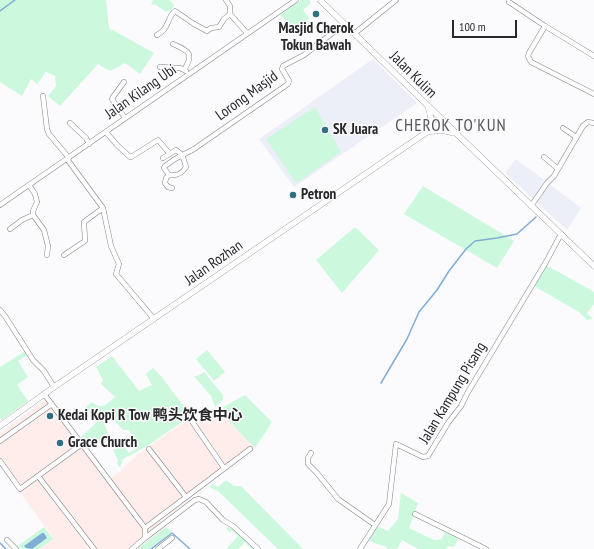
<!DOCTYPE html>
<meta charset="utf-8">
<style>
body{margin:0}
#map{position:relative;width:594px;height:549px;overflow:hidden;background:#fbfbfe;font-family:"PT Sans Narrow",sans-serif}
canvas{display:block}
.scale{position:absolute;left:452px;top:20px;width:65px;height:18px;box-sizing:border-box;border:2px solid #282829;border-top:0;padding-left:5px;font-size:12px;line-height:14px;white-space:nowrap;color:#282829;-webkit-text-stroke:3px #fbfbfe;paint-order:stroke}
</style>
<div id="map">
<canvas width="594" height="549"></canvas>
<div class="scale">100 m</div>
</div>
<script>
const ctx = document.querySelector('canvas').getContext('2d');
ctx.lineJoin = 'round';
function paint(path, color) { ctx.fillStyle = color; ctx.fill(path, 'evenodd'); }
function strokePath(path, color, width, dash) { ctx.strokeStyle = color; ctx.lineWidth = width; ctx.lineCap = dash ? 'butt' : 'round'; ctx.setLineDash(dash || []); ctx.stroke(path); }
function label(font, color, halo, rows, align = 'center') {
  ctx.font = font + ' "PT Sans Narrow","Noto Sans SC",sans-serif'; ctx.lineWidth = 3; ctx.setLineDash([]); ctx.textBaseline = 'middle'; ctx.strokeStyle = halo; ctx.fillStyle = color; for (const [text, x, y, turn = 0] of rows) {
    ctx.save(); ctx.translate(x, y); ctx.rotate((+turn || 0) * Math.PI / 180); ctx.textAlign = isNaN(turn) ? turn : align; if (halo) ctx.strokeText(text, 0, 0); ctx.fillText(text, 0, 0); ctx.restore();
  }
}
paint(new Path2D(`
 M 373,59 L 417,103 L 294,187 L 259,139 Z
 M 516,159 L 581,208 L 567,230 L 505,173 Z`), '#eceef8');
paint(new Path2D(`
 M 49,397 L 110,479 L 121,470 L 138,454 L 191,417 L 195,423 L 215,407 L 255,448 L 160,522 L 166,527 L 137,549 L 39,549 L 53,538 L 0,465 L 0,433 Z`), '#feedeb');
paint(new Path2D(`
 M 0,0 L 106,0 L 109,28 L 154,53 L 140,74 L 125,63 L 110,71 L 98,64 L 60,106 L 48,96 L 56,86 L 55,76 L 46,72 L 37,84 L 31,79 L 22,96 L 0,82 Z
 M 153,0 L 169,0 L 174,5 L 172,9 L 166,12 L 156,5 L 151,4 Z
 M 301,0 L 309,0 L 311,3 L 303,10 L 309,18 L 305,22 L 310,28 L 302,37 L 280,15 Z
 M 315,107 L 341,152 L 296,183 L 266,139 Z
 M 423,186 L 514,241 L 497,268 L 404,214 Z
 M 355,227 L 379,250 L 342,293 L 316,260 Z
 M 546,265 L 594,292 L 594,304 L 587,313 L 593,319 L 587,320 L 579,312 L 534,286 Z
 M 207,350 L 225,372 L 214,381 L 196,359 Z
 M 25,351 L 27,355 L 18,361 L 28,377 L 17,385 L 28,401 L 2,420 L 0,417 L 0,367 Z
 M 112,356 L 139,391 L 152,385 L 146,374 L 153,368 L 161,376 L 191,416 L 147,446 L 123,459 L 120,468 L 117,463 L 118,460 L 113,450 L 124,446 L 129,453 L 138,447 L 129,430 L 123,430 L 111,417 L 104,423 L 110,439 L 102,445 L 97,438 L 85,445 L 80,438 L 97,422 L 93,415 L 85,408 L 92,402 C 102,411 107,404 115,397 L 101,384 L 103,380 L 96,367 Z
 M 204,372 L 223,395 L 223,400 L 215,407 L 211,396 L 194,376 L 198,376 Z
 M 245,395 L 272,422 L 255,448 L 218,410 Z
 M 226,480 L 234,486 L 241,486 L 303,549 L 278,549 L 218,491 L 209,487 L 213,484 L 218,487 Z
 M 401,493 L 418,503 L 409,528 L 434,540 L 442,539 L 445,532 L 458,539 L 454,547 L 448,546 L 446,549 L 418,549 L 402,540 L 397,549 L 387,549 L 387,547 L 369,541 L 376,526 L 388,531 L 398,519 Z
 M 44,527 L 53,539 L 39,549 L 22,549 L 18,546 Z
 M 166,527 L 172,532 L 149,549 L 137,549 Z
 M 228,527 L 233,529 L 255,549 L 252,549 L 245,542 L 238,549 L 226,549 L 238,536 L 232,530 L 230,532 L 226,529 Z`), '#ccf8dd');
paint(new Path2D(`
 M 42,533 L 44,533 L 47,538 L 32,549 L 26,548 L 24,546 Z`), '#80add5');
strokePath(new Path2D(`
 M 0,11 L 15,0
 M 381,383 L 407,339 L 419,312 L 437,290 L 449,271 L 466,249 L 475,241 L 497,238 L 517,234 L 536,217
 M 0,543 L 6,549
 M 151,549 L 172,533 L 190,549`), '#80add5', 1.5);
const minor = new Path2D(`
 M 226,0 L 230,6 L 230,14 L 247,33
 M 509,2 L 545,26 L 594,56
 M 545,26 L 529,53 L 528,56 L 531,62 L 594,94
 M 355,33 L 396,0
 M 157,35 C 170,28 166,19 175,11 L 194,24 L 207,31 L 211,28 L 219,27 L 224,19 L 230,14
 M 173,44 C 188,51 195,53 184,70
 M 160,67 L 180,68 L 186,71
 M 124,82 L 113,97 L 112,99 L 125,118
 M 43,96 L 47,129 L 49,134 L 69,158
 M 70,123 L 86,138 L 89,144
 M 563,128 L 576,137
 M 106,132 L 117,145 L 130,157 L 131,157 L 158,140 L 170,154
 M 544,157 L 558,169
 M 163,158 L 176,150 C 183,154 184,160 186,167 C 182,174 177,176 169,175 L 166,178 L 165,183 L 168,187 L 172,188
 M 67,159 L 103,208 L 111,246 L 119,264 L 116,274 L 154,319
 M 169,175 L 164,168 L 165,166 L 175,159 L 194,149 L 288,84 L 289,81 L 282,69 L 283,66 L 304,55 L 344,24
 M 29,185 L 35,194 L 37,202 L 33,211 L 33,215 L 44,230 L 48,246 L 47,255
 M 0,205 L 296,0
 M 531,206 L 547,183 L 554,176 L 583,126 L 588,122 L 594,123
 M 10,229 L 22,220 L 33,215
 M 64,255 L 85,241 L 84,222 L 88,219 L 103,208
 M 0,310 L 5,316 L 33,360 L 44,371 L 54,387
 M 44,394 L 145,528
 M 191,420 L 224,468
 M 0,441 L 52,404
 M 149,449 L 186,497
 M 311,453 L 308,458 L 308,464 L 317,473 L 338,499 L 375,525
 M 0,461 L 20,489 L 82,444
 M 38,476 L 94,549
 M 415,514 L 486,549
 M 145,528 L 250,449
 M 145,538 L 195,500 L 199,499 L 206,502 L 223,520 L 233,526 L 258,549
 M 7,540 L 16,549
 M 132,549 L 145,538 L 145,528
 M 158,549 L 172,538
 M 360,549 L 389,504 L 396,444 L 423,457 L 428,456 L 448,423 L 461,406 L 468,392 L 546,262 L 561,234`);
const major = new Path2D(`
 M 320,0 L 458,135 L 594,266
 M 428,107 C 432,117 431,122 427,132 L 441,130 L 454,133
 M 0,426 L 54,387 L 443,121`);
strokePath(minor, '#828285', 5.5);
strokePath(major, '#828285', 6);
strokePath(minor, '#fff', 4.5);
strokePath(major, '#fff', 5.5);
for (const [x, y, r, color] of [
 [316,14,4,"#2e7082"],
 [325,130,4,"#2e7082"],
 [293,195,4,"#2e7082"],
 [50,416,4,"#2e7082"],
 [60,443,4,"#2e7082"]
]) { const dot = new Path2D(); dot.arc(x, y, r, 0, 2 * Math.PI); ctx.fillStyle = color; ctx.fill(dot); strokePath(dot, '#fbfbfe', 1.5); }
label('bold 15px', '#282829', '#fbfbfe', [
 ["Masjid Cherok",316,29,"center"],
 ["Tokun Bawah",316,46,"center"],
 ["SK Juara",333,130],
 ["Petron",301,195],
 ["Kedai Kopi R Tow 鸭头饮食中心",58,416],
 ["Grace Church",68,443]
], 'left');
label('15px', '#282829', '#fbfbfe', [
 ["Jalan Kulim",413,75,45],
 ["Jalan Kilang Ubi",141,92,-35],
 ["Lorong Masjid",247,96,-36],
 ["Jalan Rozhan",214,263,-35],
 ["Jalan Kampung Pisang",453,393,-59]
]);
ctx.letterSpacing = '1px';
label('17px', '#555658', '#fbfbfe', [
 ["CHEROK TO'KUN",451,126]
]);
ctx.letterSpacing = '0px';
</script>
